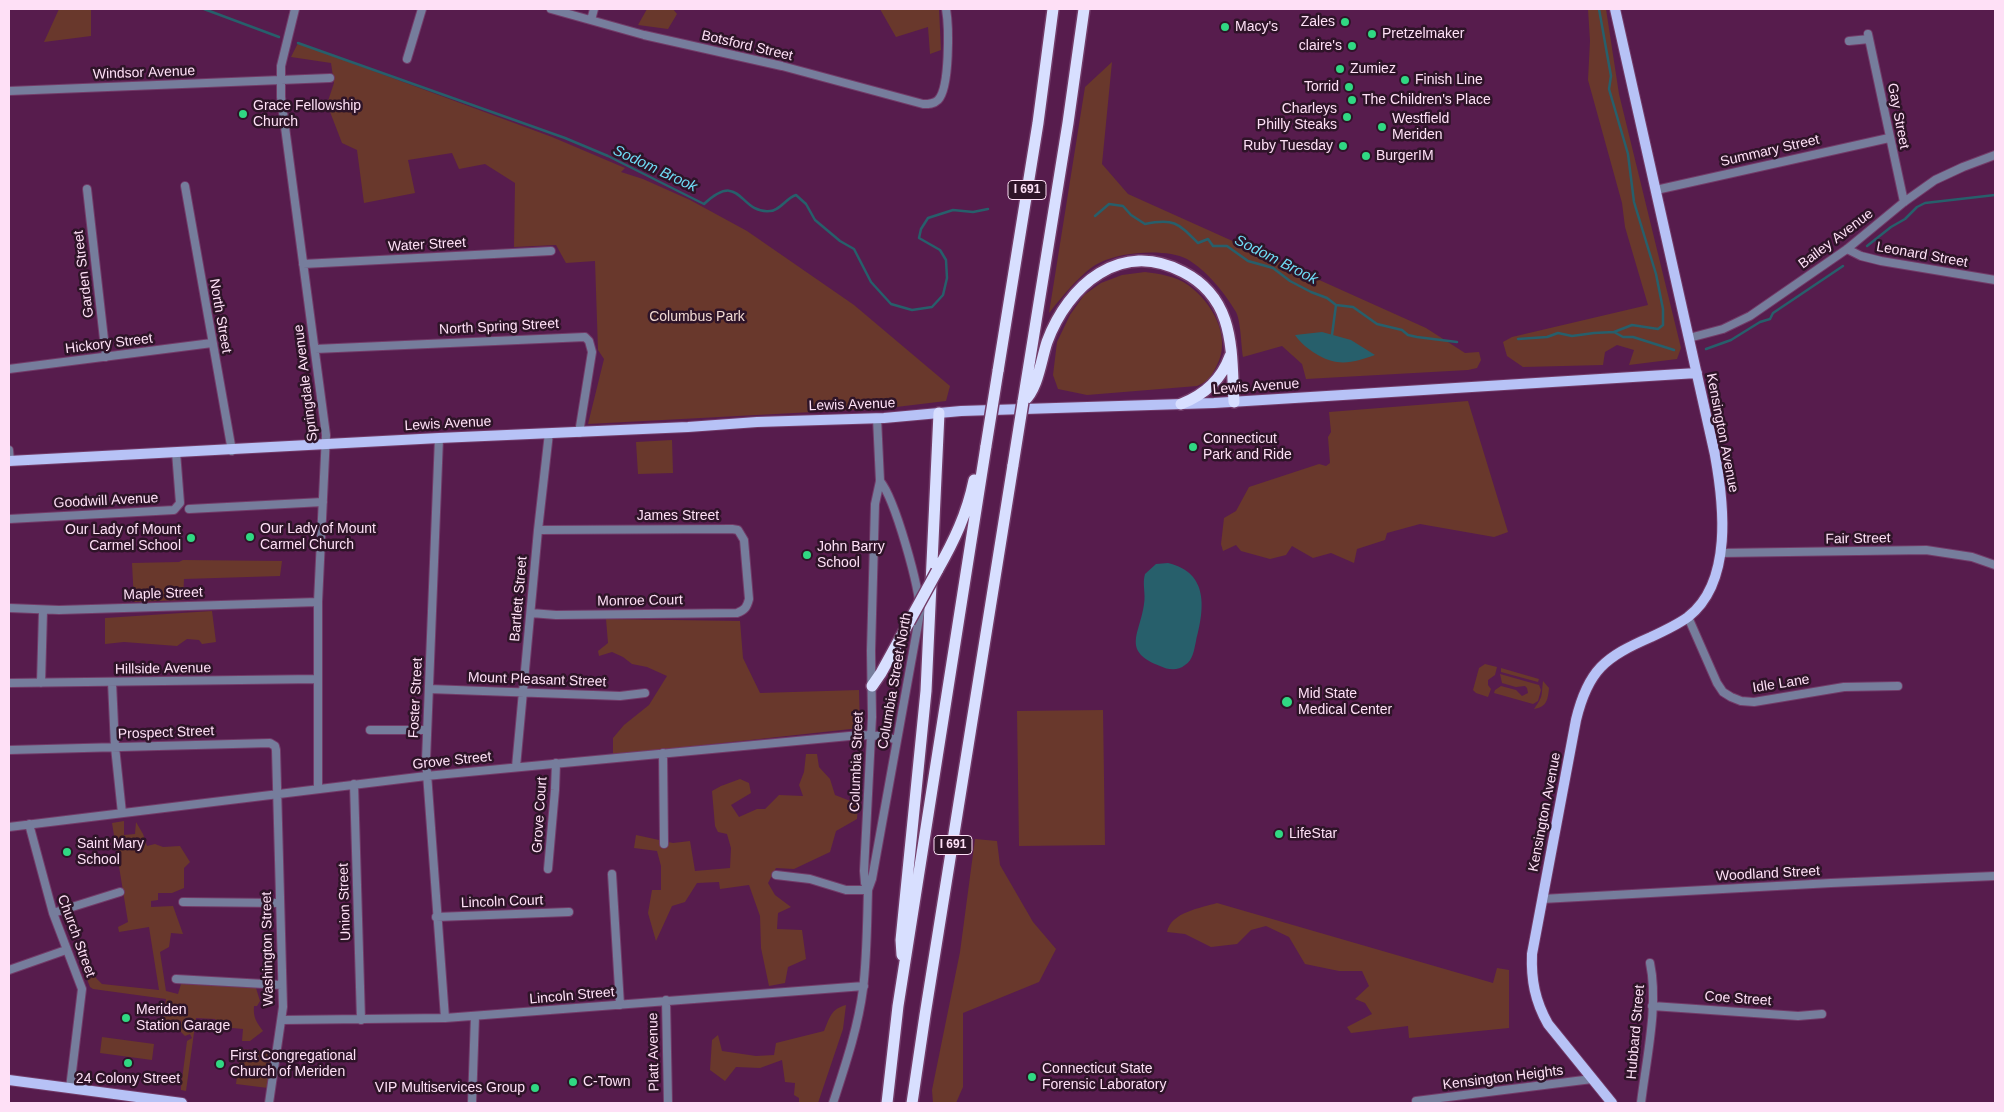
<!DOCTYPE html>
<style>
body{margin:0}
#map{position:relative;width:2004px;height:1112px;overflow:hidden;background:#571c4d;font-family:Helvetica,sans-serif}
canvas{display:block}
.frame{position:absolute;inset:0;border:10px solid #fee0f6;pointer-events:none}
</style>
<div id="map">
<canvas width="2004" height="1112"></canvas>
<div class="frame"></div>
</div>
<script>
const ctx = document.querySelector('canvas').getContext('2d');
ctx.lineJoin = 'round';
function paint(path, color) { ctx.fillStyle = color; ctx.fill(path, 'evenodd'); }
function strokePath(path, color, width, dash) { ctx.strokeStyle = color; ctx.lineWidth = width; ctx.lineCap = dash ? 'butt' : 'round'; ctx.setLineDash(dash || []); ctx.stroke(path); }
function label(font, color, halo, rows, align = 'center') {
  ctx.font = font + ' Helvetica,sans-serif'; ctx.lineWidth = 5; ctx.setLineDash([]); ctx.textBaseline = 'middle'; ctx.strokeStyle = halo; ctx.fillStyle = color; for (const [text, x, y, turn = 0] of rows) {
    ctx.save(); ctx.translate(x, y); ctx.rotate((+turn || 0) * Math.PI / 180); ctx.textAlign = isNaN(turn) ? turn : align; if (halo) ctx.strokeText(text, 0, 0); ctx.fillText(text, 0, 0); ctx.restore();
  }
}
paint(new Path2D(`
 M 59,9 L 91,9 L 91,36 L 44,42 Z
 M 647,9 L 673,9 L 677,14 L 668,29 L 638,25 Z
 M 880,9 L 939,9 L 941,50 L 930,54 L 928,27 L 896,37 Z
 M 1588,9 L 1606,9 L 1619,94 L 1681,348 L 1677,359 L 1629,365 L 1634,350 L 1617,345 L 1605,352 L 1603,365 L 1523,367 L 1507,356 L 1503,342 L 1512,337 L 1648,305 L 1625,227 L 1622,203 L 1588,80 L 1590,41 Z
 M 298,43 L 552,137 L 625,168 L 621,172 L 643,179 L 690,200 L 747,231 L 854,305 L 950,386 L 946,401 L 888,408 L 588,424 L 604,359 L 598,350 L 595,261 L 566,263 L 556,245 L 514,247 L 515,183 L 485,164 L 459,169 L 452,153 L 408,160 L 415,193 L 364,203 L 357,150 L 342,143 L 327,104 L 334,83 L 331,63 L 291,57 Z
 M 1112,62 L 1102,164 L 1128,194 L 1426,328 L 1465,353 L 1479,352 L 1481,360 L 1477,368 L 1468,370 L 1306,379 L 1302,364 L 1282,346 L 1243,357 C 1241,345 1241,322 1236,312 C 1225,293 1206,270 1187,259 C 1166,248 1121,252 1101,262 C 1083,270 1062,297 1049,313 L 1085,87 Z
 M 1145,272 C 1159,274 1176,276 1188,285 C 1212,302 1232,337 1217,365 C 1211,377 1209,381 1197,386 L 1087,395 L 1058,389 L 1053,375 L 1057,342 L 1070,315 L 1084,295 L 1101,283 L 1122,275 Z
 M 1468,401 L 1508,532 L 1494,537 L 1420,524 L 1387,533 L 1385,540 L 1357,549 L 1354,563 L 1331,553 L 1313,558 L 1292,546 L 1286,555 L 1270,559 L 1241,551 L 1236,545 L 1223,551 L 1221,544 L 1224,518 L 1236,511 L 1249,487 L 1319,464 L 1326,466 L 1330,463 L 1328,437 L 1331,432 L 1329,412 Z
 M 672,440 L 673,473 L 638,474 L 636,442 Z
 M 183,560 L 282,561 L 280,576 L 184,579 L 183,600 L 134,602 L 132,563 L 179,562 Z
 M 212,611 L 216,642 L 202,644 L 199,640 L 187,639 L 177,646 L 124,642 L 105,644 L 105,618 Z
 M 606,619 L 740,621 L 743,658 L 760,693 L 859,690 L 860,728 L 613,755 L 613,738 L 624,725 L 649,705 L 667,676 L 647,667 L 632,664 L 623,657 L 612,652 L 599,656 L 598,651 L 608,643 Z
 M 1485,664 L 1497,667 L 1495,675 L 1488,680 L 1488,685 L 1491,689 L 1488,697 L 1476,693 L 1473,690 L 1479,668 Z
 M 1501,668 L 1539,679 L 1538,682 L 1501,672 Z
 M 1500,674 L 1539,685 L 1541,690 L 1538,701 L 1533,704 L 1494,693 L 1495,690 L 1501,686 L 1516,690 L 1522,696 L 1528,693 L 1527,688 L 1525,686 L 1516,687 L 1502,683 Z
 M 1543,681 L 1549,688 C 1548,699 1547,707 1534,709 C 1544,695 1541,696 1543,681 Z
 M 1103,710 L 1105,845 L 1019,846 L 1017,711 Z
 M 806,754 L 817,754 L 819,767 L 830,779 L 835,795 L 858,804 L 857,819 L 836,831 L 830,852 L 794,869 L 776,868 L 768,883 L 775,895 L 791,907 L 778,913 L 777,929 L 802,930 L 806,959 L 788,967 L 785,983 L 769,986 L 761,948 L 760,916 L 749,885 L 720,889 L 719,882 L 697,883 L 685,902 L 672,906 L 656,941 L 648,913 L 652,890 L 661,890 L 661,866 L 657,851 L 634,848 L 636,835 L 673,843 L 690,841 L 695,871 L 730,868 L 731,848 L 727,834 L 718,832 L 715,826 L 712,791 L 721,786 L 740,779 L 749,783 L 751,793 L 731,805 L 739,817 L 757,809 L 765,809 L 779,795 L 803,796 L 799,785 L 804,772 Z
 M 124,821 L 124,835 L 135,834 L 136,822 L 143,834 L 147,846 L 155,844 L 163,847 L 180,846 L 190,862 L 184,868 L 184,888 L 172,893 L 158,893 L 158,900 L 151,901 L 151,907 L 173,906 L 183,934 L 171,933 L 169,947 L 160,952 L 166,991 L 178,994 L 181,984 L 256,988 L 260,1001 L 257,1006 L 254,1006 C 253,1017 256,1022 263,1031 L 250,1041 L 242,1041 L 243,1029 L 222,1027 L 215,1019 L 196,1018 L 186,1091 L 181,1090 L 181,1087 L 187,1041 L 192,1038 L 190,1034 L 185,1036 L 181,1032 L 181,1021 C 174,1020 170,1023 162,1022 L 166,999 L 93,989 L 90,987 L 82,966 L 90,962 L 96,978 L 102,984 L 159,990 L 149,927 L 119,932 L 118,927 L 128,922 L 112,823 Z
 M 975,839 L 997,841 L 1000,865 L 1033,922 L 1056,949 L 1039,982 L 963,1013 L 963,1087 L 956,1103 L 933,1103 L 932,1090 L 960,952 Z
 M 1217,903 L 1493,983 L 1497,968 L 1509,970 L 1509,1028 L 1409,1038 L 1408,1026 L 1351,1033 L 1347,1027 L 1372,1014 L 1365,1003 L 1355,999 L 1369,986 L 1362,971 L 1339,971 L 1305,964 L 1289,937 L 1266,926 L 1251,930 L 1237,944 L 1211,947 L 1185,934 L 1167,932 C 1171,912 1201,908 1217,903 Z
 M 846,1005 L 843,1029 L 818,1103 L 799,1103 L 799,1098 L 794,1095 L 795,1083 L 785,1082 L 782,1060 L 760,1068 L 736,1067 L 725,1081 L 710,1070 L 712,1040 L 718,1035 L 722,1051 L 756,1056 L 774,1055 L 776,1043 L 824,1031 C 830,1017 831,1009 846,1005 Z
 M 102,1037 L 154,1044 L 152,1060 L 100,1053 Z
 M 241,1049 L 272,1052 L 268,1088 L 236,1084 Z`), '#69382c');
paint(new Path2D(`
 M 1322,332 L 1351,340 L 1375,355 C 1364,359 1349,364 1337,362 C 1322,360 1303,347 1295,335 Z
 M 1168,563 C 1210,573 1204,610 1196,641 C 1194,650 1193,660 1185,665 C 1178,671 1168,670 1160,666 C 1121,651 1140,634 1144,604 C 1146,594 1142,584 1145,574 L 1156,564 Z`), '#275f6b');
strokePath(new Path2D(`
 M 204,9 L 279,37
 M 1599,9 L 1611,76 L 1609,89 L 1628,154 L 1634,202 L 1656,274 L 1663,309 L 1663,325 L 1658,329 L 1632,325 L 1614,332
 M 298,43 L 565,138 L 608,156 L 704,204 C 742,169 738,214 770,211 C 780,211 786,198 796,195 L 806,204 L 815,220 L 840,241 L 854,249 L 871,282 L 891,304 L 912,310 L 932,307 L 943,295 L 947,278 L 946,260 L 940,250 L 919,238 L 921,229 L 928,218 L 953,210 L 973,212 L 988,209
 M 1095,216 L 1109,204 L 1123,206 L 1131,215 L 1145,224 C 1174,218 1178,223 1198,243 L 1208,239 L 1213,246 L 1227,246 L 1248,261 L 1273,268 L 1290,281 L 1311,292 L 1327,298 L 1336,305 L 1353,307 L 1377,324 L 1402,330 L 1408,335 L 1417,337 L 1457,342
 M 1867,246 L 1891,227 L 1905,219 L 1917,207 L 1925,203 L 1995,195
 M 1332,335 L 1336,305
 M 1518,339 L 1547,337 L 1558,333 L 1572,336 L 1594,333 L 1614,332 L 1623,337 L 1633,337 L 1674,350
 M 1706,349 L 1731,340 L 1760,322 L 1770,319 L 1773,313 L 1843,266`), '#275f6b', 2.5);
const minor = new Path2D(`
 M 295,9 L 281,66 L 281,97 L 326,435 L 318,602 L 318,789
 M 551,9 L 644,35 L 782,66 L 923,104 C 929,104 934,104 938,100 C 950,88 949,26 946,9
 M 591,20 L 594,9
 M 1868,34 L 1904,202
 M 1849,41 L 1869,39
 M 407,59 L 422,9
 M 9,91 L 330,78
 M 185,186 L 232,451
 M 87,189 L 106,357
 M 1656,190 L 1889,138
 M 1847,249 L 1861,256 L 1881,261 L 1995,280
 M 303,264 L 551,251
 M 1689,338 L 1723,329 L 1750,316 L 1847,249 L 1904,202 L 1935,180 L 1963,167 L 1995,155
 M 315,349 L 585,337 L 589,341 L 592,352 L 579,433
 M 9,369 L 212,343
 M 439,438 L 426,760 L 445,1018
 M 9,450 L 10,461
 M 189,509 L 323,502
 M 9,519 L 174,510 L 180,503 L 176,452
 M 1720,553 L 1926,550 L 1972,557 L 1995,565
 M 9,608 L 59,610 L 318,602
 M 531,613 L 556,615 L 737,613 C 745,610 747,607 749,599 L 744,540 L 738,530 L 732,529 L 538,530
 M 1688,617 L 1717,683 L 1723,692 L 1731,697 L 1741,701 L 1754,702 L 1844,687 L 1898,686
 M 112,682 L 115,747 L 122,813
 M 9,683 L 317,679
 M 41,683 L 43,611
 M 429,689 L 620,696 L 645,693
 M 370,730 L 427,730
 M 9,750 L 270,743 L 275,746 L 276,750 L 283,1007 L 269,1103
 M 663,753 L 664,844
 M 516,767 L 538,530 L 549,433
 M 354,784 L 361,1020
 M 29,824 L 53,913 L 82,989 L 70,1088
 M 9,827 L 426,776 L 860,735 L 882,736 L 897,740
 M 548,869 L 555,790 L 556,763
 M 612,874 L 620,1005
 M 776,875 L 810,879 L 846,890 L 868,890
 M 868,890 L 872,879 L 920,613 C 920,588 895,499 880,481
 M 1542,899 L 1831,883 L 1995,876
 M 183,902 L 280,903
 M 53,913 L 120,892
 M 436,917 L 569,912
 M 9,970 L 66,950
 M 176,979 L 282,985
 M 666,1000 L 668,1103
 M 1652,1006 L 1798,1016 L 1822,1014
 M 282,1020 L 445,1018 L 864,986
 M 1416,1101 L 1592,1079
 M 472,1103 L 475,1016
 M 833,1103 C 845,1066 858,1028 863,989 C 867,956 867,923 868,890 L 865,883 L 864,871 L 872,717 L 871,651 L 875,504 L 880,481 L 877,418
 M 1641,1103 C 1646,1060 1659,1005 1650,963`);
const major = new Path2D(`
 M 9,461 L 439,438 L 688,427 L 757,422 L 884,418 L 961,411 L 1214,403 L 1697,373
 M 9,1080 L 182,1103
 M 1612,1103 L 1548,1024 C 1535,1001 1531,980 1532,954 L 1576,720 C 1588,670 1605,657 1651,637 C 1664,631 1677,625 1688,617 C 1733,582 1724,504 1715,455 L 1615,9`);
const highway = new Path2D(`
 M 998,371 L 1038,123 L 1053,9
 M 1024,401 C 1038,389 1041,360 1047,342 C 1068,285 1121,239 1183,272 C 1236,299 1231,351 1234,402
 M 1023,402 L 1068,123 L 1084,9
 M 1181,404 C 1204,395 1221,381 1230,356
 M 937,571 C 954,541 967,514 974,480
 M 872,686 L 881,673 L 909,622
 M 902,955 L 901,940 L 926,691 L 939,413
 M 887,1103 L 898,1006 L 986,446
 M 912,1103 L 925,1015 L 1013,465`);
strokePath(minor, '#723b68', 10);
strokePath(major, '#723b68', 12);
strokePath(highway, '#723b68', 14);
strokePath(minor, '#767d9c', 8);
strokePath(major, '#b7c2f6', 10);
strokePath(highway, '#d8dfff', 11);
const highwayBridge = new Path2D(`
 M 986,446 L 998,371
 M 1013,465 L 1023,402
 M 909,622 L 937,571`);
strokePath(highwayBridge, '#723b68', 14, []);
strokePath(highwayBridge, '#d8dfff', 11);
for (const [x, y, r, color] of [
 [1345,22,5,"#30d883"],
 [1225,27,5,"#30d883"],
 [1372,34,5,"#30d883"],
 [1352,46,5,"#30d883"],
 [1340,69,5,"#30d883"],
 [1405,80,5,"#30d883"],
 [1349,87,5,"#30d883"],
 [1352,100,5,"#30d883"],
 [243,114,5,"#30d883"],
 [1347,117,5,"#30d883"],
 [1382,127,5,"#30d883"],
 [1343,146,5,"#30d883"],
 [1366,156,5,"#30d883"],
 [1193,447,5,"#30d883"],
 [250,537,5,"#30d883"],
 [191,538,5,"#30d883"],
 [807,555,5,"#30d883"],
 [1287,702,6,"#30d883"],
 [1279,834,5,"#30d883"],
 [67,852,5,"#30d883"],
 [126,1018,5,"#30d883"],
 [128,1063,5,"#30d883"],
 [220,1064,5,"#30d883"],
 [1032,1077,5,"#30d883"],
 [573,1082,5,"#30d883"],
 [535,1088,5,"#30d883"]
]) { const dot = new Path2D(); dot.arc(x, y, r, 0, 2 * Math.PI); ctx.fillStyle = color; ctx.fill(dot); strokePath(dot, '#2e1428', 2); }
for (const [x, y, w] of [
 [1027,190,38],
 [953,845,38]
]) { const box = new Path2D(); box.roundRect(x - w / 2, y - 9.5, w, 19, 4); ctx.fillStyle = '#2e1428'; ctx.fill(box); strokePath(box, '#fee0f6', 1); }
label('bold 12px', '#fee0f6', null, [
 ["I 691",1027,190],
 ["I 691",953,845]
]);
label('14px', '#fee0f6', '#2e1428', [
 ["Zales",1335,22,"right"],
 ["Macy's",1235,27],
 ["Pretzelmaker",1382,34],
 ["claire's",1342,46,"right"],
 ["Zumiez",1350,69],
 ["Finish Line",1415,80],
 ["Torrid",1339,87,"right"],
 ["The Children's Place",1362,100],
 ["Grace Fellowship",253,106],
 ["Church",253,122],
 ["Charleys",1337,109,"right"],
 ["Philly Steaks",1337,125,"right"],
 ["Westfield",1392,119],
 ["Meriden",1392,135],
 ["Ruby Tuesday",1333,146,"right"],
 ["BurgerIM",1376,156],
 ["Connecticut",1203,439],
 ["Park and Ride",1203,455],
 ["Our Lady of Mount",260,529],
 ["Carmel Church",260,545],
 ["Our Lady of Mount",181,530,"right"],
 ["Carmel School",181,546,"right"],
 ["John Barry",817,547],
 ["School",817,563],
 ["Mid State",1298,694],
 ["Medical Center",1298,710],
 ["LifeStar",1289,834],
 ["Saint Mary",77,844],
 ["School",77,860],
 ["Meriden",136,1010],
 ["Station Garage",136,1026],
 ["First Congregational",230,1056],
 ["Church of Meriden",230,1072],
 ["Connecticut State",1042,1069],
 ["Forensic Laboratory",1042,1085],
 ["24 Colony Street",128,1079,"center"],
 ["C-Town",583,1082],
 ["VIP Multiservices Group",525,1088,"right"]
], 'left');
label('14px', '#fee0f6', '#2e1428', [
 ["Botsford Street",747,46,13],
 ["Windsor Avenue",144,73,-2],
 ["Gay Street",1898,116,79],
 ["Summary Street",1770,151,-13],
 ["Bailey Avenue",1836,239,-37],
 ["Water Street",427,245,-3],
 ["Leonard Street",1922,255,10],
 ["Garden Street",84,274,-97],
 ["North Street",220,316,80],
 ["North Spring Street",499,327,-3],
 ["Hickory Street",109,344,-7],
 ["Springdale Avenue",306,383,-97],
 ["Lewis Avenue",1256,387,-4],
 ["Lewis Avenue",852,405,-2],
 ["Lewis Avenue",448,424,-3],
 ["Kensington Avenue",1722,433,79],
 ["Goodwill Avenue",106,501,-3],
 ["James Street",678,516],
 ["Fair Street",1858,539,-1],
 ["Maple Street",163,594,-2],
 ["Bartlett Street",519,599,-85],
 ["Monroe Court",640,601,-1],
 ["Hillside Avenue",163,669,-1],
 ["Mount Pleasant Street",537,680,2],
 ["Columbia Street North",895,681,-80],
 ["Idle Lane",1781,684,-9],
 ["Foster Street",416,698,-87],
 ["Prospect Street",166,733,-2],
 ["Grove Street",452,761,-6],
 ["Columbia Street",857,762,-88],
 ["Kensington Avenue",1545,812,-79],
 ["Grove Court",540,815,-86],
 ["Woodland Street",1768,874,-3],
 ["Union Street",345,902,-92],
 ["Lincoln Court",502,902,-2],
 ["Church Street",76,936,70],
 ["Washington Street",268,949,-91],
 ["Lincoln Street",572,996,-5],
 ["Coe Street",1738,999,4],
 ["Hubbard Street",1636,1032,-85],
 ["Platt Avenue",654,1052,-91],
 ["Kensington Heights",1503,1078,-7]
]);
label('14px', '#f0d9d3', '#2e1428', [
 ["Columbus Park",697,317]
]);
label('italic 15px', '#6fdcf5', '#2e1428', [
 ["Sodom Brook",655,169,25],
 ["Sodom Brook",1276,260,27]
]);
</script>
